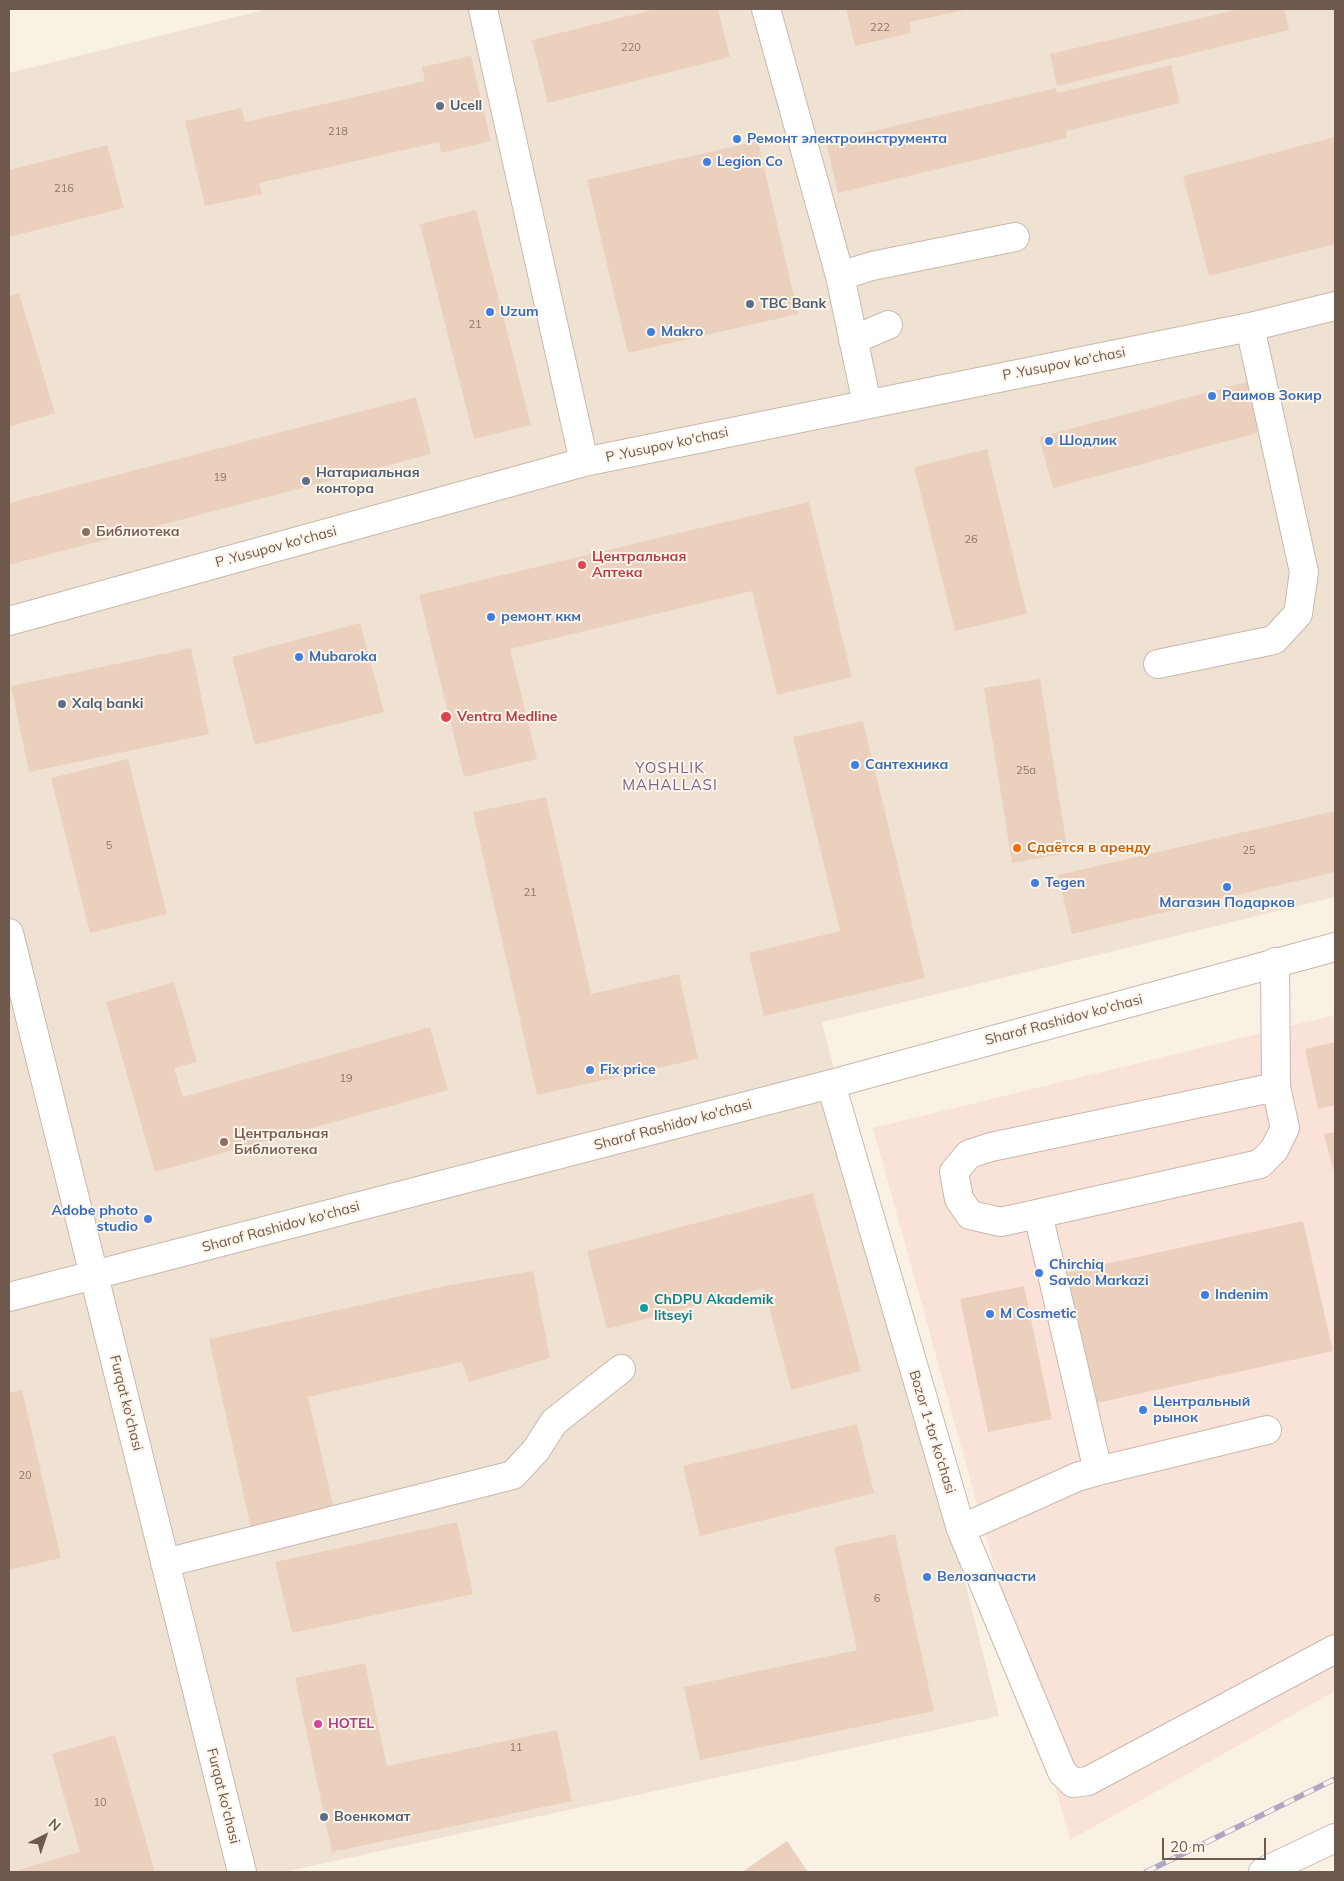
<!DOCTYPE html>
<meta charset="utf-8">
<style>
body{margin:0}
#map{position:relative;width:1344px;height:1881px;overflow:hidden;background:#f9f1e4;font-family:Mulish,sans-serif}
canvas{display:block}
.frame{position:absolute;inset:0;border:10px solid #6f584c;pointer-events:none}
.north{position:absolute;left:20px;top:1811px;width:50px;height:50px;-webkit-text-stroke:4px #fdf5e9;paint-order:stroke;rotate:41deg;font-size:14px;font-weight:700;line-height:20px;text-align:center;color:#6f584c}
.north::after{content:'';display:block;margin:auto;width:18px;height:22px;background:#6f584c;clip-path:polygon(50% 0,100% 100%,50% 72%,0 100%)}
.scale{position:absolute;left:1162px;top:1838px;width:104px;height:22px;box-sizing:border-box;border:2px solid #6f584c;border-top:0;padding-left:6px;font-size:15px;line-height:18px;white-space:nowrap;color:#6f584c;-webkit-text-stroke:4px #fdf5e9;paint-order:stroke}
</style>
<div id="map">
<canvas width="1344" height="1881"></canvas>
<div class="frame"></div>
<div class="north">N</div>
<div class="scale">20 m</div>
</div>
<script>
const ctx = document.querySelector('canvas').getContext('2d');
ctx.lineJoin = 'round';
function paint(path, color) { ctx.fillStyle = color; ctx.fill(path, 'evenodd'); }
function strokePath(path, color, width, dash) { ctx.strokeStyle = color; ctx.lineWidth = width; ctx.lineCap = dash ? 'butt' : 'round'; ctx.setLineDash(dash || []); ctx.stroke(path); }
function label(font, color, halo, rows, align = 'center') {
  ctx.font = font + ' Mulish,sans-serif'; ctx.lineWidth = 4; ctx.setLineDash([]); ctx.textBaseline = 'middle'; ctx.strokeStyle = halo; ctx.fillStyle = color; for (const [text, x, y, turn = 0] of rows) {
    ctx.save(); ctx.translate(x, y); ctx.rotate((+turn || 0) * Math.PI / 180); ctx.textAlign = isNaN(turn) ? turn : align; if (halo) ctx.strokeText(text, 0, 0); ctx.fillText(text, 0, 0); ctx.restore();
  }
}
paint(new Path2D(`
 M 268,9 L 1335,9 L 1335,897 L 822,1022 L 999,1716 L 284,1872 L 9,1872 L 9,73 Z`), '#f0e2d3');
paint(new Path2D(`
 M 1335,1015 L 1335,1691 L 1070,1840 L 873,1128 Z`), '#f9e2d8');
paint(new Path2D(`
 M 656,9 L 718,9 L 730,57 L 548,103 L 532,40 Z
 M 846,9 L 964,9 L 965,10 L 909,22 L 911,33 L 855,46 Z
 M 1240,9 L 1284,9 L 1289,30 L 1057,86 L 1050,54 Z
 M 471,56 L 491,141 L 441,153 L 439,142 L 259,183 L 262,194 L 205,206 L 185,121 L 241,108 L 245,122 L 425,81 L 422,67 Z
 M 1171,65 L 1180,103 L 1066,131 L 1067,138 L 838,193 L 826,142 L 1056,88 L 1057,93 Z
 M 1335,137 L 1335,244 L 1209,276 L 1183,176 Z
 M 758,141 L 798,314 L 628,353 L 587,180 Z
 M 107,145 L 124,208 L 9,237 L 9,170 Z
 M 476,210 L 531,425 L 474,439 L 420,224 Z
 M 19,293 L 55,413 L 9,427 L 9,296 Z
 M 1247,382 L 1261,432 L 1053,488 L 1039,437 Z
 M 416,397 L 431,454 L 9,565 L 9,503 Z
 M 987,449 L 1027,614 L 955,631 L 914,467 Z
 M 809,502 L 852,677 L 777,695 L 752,591 L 510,649 L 537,759 L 464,777 L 419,595 Z
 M 360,623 L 384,712 L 255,745 L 232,657 Z
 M 191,648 L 209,734 L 29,772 L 11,686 Z
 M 1040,679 L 1068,853 L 1012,863 L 984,688 Z
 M 863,721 L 925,978 L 764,1016 L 749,953 L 840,931 L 793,737 Z
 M 128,759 L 167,914 L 90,933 L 51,778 Z
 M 546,797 L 591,994 L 679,974 L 698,1059 L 537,1095 L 473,812 Z
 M 1335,811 L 1335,872 L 1072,934 L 1058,875 Z
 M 174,982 L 197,1062 L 174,1068 L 183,1097 L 430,1027 L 448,1090 L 155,1172 L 106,1002 Z
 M 1335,1042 L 1335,1105 L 1318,1109 L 1305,1049 Z
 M 1335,1132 L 1335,1176 L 1324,1134 Z
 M 813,1193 L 861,1371 L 791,1390 L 764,1288 L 607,1329 L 587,1251 Z
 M 1303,1221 L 1333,1351 L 1088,1405 L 1059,1274 Z
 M 533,1271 L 550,1358 L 469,1382 L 462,1362 L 308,1397 L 334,1509 L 251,1528 L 209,1339 L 445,1286 Z
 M 1024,1286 L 1052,1419 L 988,1432 L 960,1299 Z
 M 22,1390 L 61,1558 L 9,1570 L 9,1393 Z
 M 857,1424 L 874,1493 L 700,1536 L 683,1466 Z
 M 457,1522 L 473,1594 L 292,1633 L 275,1562 Z
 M 895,1534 L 934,1711 L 700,1760 L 684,1687 L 857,1650 L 834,1547 Z
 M 365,1663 L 387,1766 L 557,1730 L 572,1801 L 332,1852 L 295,1678 Z
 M 115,1735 L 155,1872 L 12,1872 L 80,1852 L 52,1754 Z
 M 787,1841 L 808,1872 L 742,1872 Z`), '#ecd0be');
const minor = new Path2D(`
 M 483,9 L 584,462
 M 766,9 L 840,276 L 867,404
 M 840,276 L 872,266 L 1015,237
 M 853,340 L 888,325
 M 9,621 L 584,462 L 1250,327 L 1335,306
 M 1158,664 L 1274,640 L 1298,614 L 1304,572 L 1250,327
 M 9,933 L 242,1872
 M 1275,962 L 1276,1087 L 1285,1128 L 1274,1150 L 1260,1164 L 1001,1222 L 970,1215 L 959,1199 L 954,1172 L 969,1154 L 991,1147 L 1276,1087
 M 831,1084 L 961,1529 L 1062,1772 L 1073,1783 L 1088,1781 L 1335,1649
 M 9,1297 L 831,1084 L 1335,947
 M 1098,1471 L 1267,1430
 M 961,1529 L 1077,1477 L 1098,1471 L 1038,1214
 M 165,1563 L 513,1475 L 536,1450 L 554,1422 L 621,1369
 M 1263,1872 L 1335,1838`);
strokePath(minor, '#c9b8ab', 30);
strokePath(minor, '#fff', 28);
const rail = new Path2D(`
 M 1146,1872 L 1335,1779`);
strokePath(rail, '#b3a4c1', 5.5);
strokePath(rail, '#fdf5e9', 4, [11]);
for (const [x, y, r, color] of [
 [440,106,5,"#5c6f8a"],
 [737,139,5,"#3f7fe0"],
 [707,162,5,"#3f7fe0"],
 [750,304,5,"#5c6f8a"],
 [490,312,5,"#3f7fe0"],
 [651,332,5,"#3f7fe0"],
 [1212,396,5,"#3f7fe0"],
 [1049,441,5,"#3f7fe0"],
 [306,481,5,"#5c6f8a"],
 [86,532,5,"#8d6e63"],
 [582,565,5,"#e0444e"],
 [491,617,5,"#3f7fe0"],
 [299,657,5,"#3f7fe0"],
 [62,704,5,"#5c6f8a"],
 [446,717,6,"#e0444e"],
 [855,765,5,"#3f7fe0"],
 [1017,848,5,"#e8710a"],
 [1035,883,5,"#3f7fe0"],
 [1227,887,5,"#3f7fe0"],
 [590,1070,5,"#3f7fe0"],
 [224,1142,5,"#8d6e63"],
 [148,1219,5,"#3f7fe0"],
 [1039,1273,5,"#3f7fe0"],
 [1205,1295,5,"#3f7fe0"],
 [644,1308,5,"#0f9aa8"],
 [990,1314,5,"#3f7fe0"],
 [1143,1410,5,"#3f7fe0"],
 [927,1577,5,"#3f7fe0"],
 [318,1724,5,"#d1479c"],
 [324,1817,5,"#5c6f8a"]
]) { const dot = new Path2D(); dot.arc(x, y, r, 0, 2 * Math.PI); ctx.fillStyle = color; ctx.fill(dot); strokePath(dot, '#fdf5e9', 2); }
label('11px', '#8e7668', null, [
 ["222",880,28],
 ["220",631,48],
 ["218",338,132],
 ["216",64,189],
 ["21",475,325],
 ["19",220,478],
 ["26",971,540],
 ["25а",1026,771],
 ["5",109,846],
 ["25",1249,851],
 ["21",530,893],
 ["19",346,1079],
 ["20",25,1476],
 ["6",877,1599],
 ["11",516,1748],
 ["10",100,1803]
]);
label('bold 14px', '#4e5e75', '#fdf5e9', [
 ["Ucell",450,106],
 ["TBC Bank",760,304],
 ["Натариальная",316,473],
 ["контора",316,489],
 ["Xalq banki",72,704],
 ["Военкомат",334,1817]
], 'left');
label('bold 14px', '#366cbe', '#fdf5e9', [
 ["Ремонт электроинструмента",747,139],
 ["Legion Co",717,162],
 ["Uzum",500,312],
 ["Makro",661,332],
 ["Раимов Зокир",1222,396],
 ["Шодлик",1059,441],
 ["ремонт ккм",501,617],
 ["Mubaroka",309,657],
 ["Сантехника",865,765],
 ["Tegen",1045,883],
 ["Магазин Подарков",1227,903,"center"],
 ["Fix price",600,1070],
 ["Adobe photo",138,1211,"right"],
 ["studio",138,1227,"right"],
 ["Chirchiq",1049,1265],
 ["Savdo Markazi",1049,1281],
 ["Indenim",1215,1295],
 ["M Cosmetic",1000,1314],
 ["Центральный",1153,1402],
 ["рынок",1153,1418],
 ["Велозапчасти",937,1577]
], 'left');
label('14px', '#6f584c', '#fdf5e9', [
 ["P .Yusupov ko'chasi",1064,364,-11],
 ["P .Yusupov ko'chasi",667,445,-12],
 ["P .Yusupov ko'chasi",276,547,-15],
 ["Sharof Rashidov ko'chasi",1064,1020,-15],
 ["Sharof Rashidov ko'chasi",673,1125,-15],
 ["Sharof Rashidov ko'chasi",281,1227,-15],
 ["Furqat ko'chasi",126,1403,76],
 ["Bozor 1-tor ko‘chasi",932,1432,73],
 ["Furqat ko'chasi",223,1796,76]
]);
label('bold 14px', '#785e54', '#fdf5e9', [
 ["Библиотека",96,532],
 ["Центральная",234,1134],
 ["Библиотека",234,1150]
], 'left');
label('bold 14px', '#be3a42', '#fdf5e9', [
 ["Центральная",592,557],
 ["Аптека",592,573],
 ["Ventra Medline",457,717]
], 'left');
label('bold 14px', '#c56008', '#fdf5e9', [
 ["Сдаётся в аренду",1027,848]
], 'left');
label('bold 14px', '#0d838f', '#fdf5e9', [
 ["ChDPU Akademik",654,1300],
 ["litseyi",654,1316]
], 'left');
label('bold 14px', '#b23c85', '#fdf5e9', [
 ["HOTEL",328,1724]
], 'left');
ctx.letterSpacing = '1px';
label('15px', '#7d658b', '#fdf5e9', [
 ["YOSHLIK",670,768],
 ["MAHALLASI",670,785]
]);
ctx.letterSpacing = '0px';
</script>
